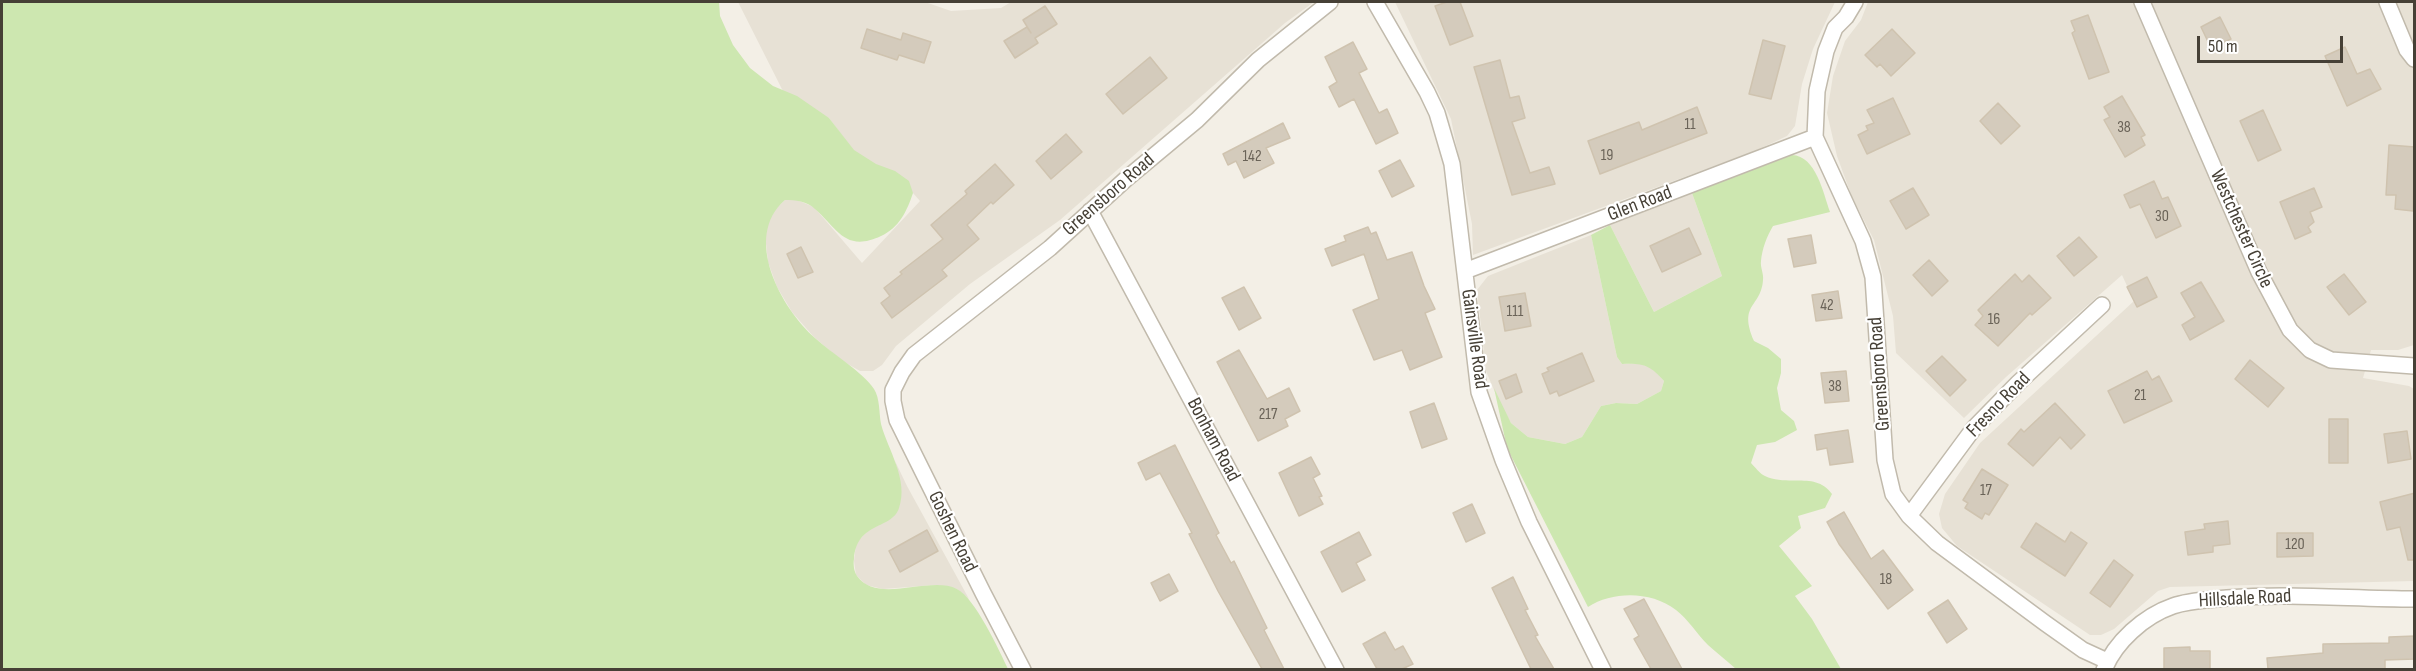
<!DOCTYPE html>
<style>
body{margin:0}
#map{position:relative;width:2416px;height:671px;overflow:hidden;background:#f3efe6;font-family:"Sofia Sans Condensed",sans-serif}
canvas{display:block}
.frame{position:absolute;inset:0;border:3px solid #464036;pointer-events:none}
.scale{position:absolute;left:2197px;top:36px;width:146px;height:27px;box-sizing:border-box;border:3px solid #464036;border-top:0;padding-left:8px;font-size:18px;line-height:21px;white-space:nowrap;color:#464036;-webkit-text-stroke:4px #fff;paint-order:stroke}
</style>
<div id="map">
<canvas width="2416" height="671"></canvas>
<div class="frame"></div>
<div class="scale">50 m</div>
</div>
<script>
const ctx = document.querySelector('canvas').getContext('2d');
ctx.lineJoin = 'round';
function paint(path, color) { ctx.fillStyle = color; ctx.fill(path, 'evenodd'); }
function strokePath(path, color, width, dash) { ctx.strokeStyle = color; ctx.lineWidth = width; ctx.lineCap = dash ? 'butt' : 'round'; ctx.setLineDash(dash || []); ctx.stroke(path); }
function label(font, color, halo, rows, align = 'center') {
  ctx.font = font + ' "Sofia Sans Condensed",sans-serif'; ctx.lineWidth = 4.5; ctx.setLineDash([]); ctx.textBaseline = 'middle'; ctx.strokeStyle = halo; ctx.fillStyle = color; for (const [text, x, y, turn = 0] of rows) {
    ctx.save(); ctx.translate(x, y); ctx.rotate((+turn || 0) * Math.PI / 180); ctx.textAlign = isNaN(turn) ? turn : align; if (halo) ctx.strokeText(text, 0, 0); ctx.fillText(text, 0, 0); ctx.restore();
  }
}
paint(new Path2D(`
 M 738,2 L 925,2 L 951,11 L 1001,8 L 1011,2 L 1314,2 L 1285,23 L 1060,220 L 970,284 L 896,346 L 882,365 L 873,371 L 860,371 L 839,359 L 813,336 L 792,312 L 777,287 L 768,262 L 765,234 L 769,219 L 777,207 L 785,200 L 797,200 L 814,207 L 862,263 L 920,201 L 913,193 L 860,160 L 829,118 L 789,103 Z
 M 1395,2 L 1835,2 L 1813,49 L 1802,84 L 1795,126 L 1787,136 L 1755,151 L 1473,255 L 1472,224 L 1451,119 Z
 M 1868,2 L 2414,2 L 2414,345 L 2398,350 L 2371,350 L 2363,378 L 2409,386 L 2414,389 L 2414,581 L 2170,587 L 2158,591 L 2114,629 L 2101,635 L 2090,635 L 1957,546 L 1942,528 L 1939,514 L 1945,494 L 1980,443 L 2134,301 L 2122,275 L 2006,377 L 1964,418 L 1896,353 L 1893,316 L 1874,240 L 1852,197 L 1837,156 L 1827,113 L 1833,76 L 1845,41 L 1861,20 Z
 M 1692,193 L 1722,276 L 1654,312 L 1610,225 Z
 M 1591,235 L 1617,357 L 1622,364 L 1638,363 L 1653,368 L 1664,381 L 1661,391 L 1637,404 L 1616,403 L 1601,406 L 1582,437 L 1565,444 L 1528,437 L 1511,423 L 1499,402 L 1486,371 L 1477,290 L 1488,276 Z
 M 895,461 L 907,486 L 969,599 L 957,589 L 935,585 L 883,589 L 866,585 L 856,575 L 854,561 L 856,543 L 871,527 L 890,519 L 901,490 Z`), '#e7e1d5');
paint(new Path2D(`
 M 2,2 L 719,2 L 720,16 L 733,45 L 750,68 L 773,86 L 797,96 L 829,118 L 854,150 L 876,164 L 895,171 L 909,181 L 913,193 C 907,211 899,228 881,236 C 845,253 837,228 815,209 C 807,201 795,200 785,200 C 742,237 781,308 815,338 C 831,353 863,372 874,389 C 880,398 879,413 881,424 C 888,450 909,480 899,508 C 892,530 857,521 854,559 C 853,564 854,572 857,576 C 878,605 929,575 957,589 C 975,598 999,650 1008,669 L 2,669 Z
 M 1792,155 C 1816,156 1823,192 1830,212 L 1773,226 C 1767,236 1762,249 1761,261 C 1760,267 1764,274 1763,280 C 1761,308 1738,303 1754,341 L 1768,348 L 1781,359 L 1781,373 L 1777,388 L 1781,410 L 1794,421 L 1797,430 L 1775,442 L 1757,445 L 1751,463 C 1755,467 1760,474 1765,476 C 1788,487 1816,471 1832,494 L 1825,508 L 1798,516 L 1801,528 L 1779,546 L 1812,586 L 1795,596 L 1812,619 L 1841,669 L 1736,669 C 1727,661 1717,653 1708,645 C 1697,634 1688,619 1676,610 C 1651,591 1613,591 1588,607 L 1507,448 L 1494,388 L 1511,423 L 1528,437 L 1565,444 L 1582,437 L 1601,406 L 1616,403 L 1637,404 L 1661,391 L 1664,381 C 1650,365 1643,363 1622,364 L 1617,357 L 1591,235 L 1610,225 L 1654,312 L 1722,276 L 1692,193 Z`), '#cde7b0');
const building = new Path2D(`
 M 1447,2 L 1460,2 L 1473,36 L 1450,45 L 1435,6 Z
 M 1045,6 L 1057,24 L 1035,38 L 1038,43 L 1015,58 L 1004,41 L 1027,27 L 1031,33 L 1023,20 Z
 M 2088,15 L 2109,72 L 2089,79 L 2072,33 L 2075,31 L 2071,21 Z
 M 2220,17 L 2231,39 L 2211,48 L 2201,27 Z
 M 867,29 L 901,40 L 903,33 L 931,42 L 924,63 L 899,55 L 897,60 L 861,48 Z
 M 1892,29 L 1915,53 L 1891,76 L 1880,64 L 1877,67 L 1865,55 Z
 M 1763,40 L 1785,46 L 1771,99 L 1749,94 Z
 M 1353,42 L 1367,69 L 1359,73 L 1379,113 L 1387,109 L 1398,133 L 1376,144 L 1354,99 L 1339,107 L 1329,87 L 1337,82 L 1325,57 Z
 M 2345,47 L 2357,74 L 2370,69 L 2381,89 L 2347,106 L 2325,56 Z
 M 1150,57 L 1167,78 L 1123,114 L 1106,94 Z
 M 1500,60 L 1510,98 L 1519,96 L 1525,118 L 1512,122 L 1530,173 L 1549,167 L 1555,184 L 1512,195 L 1474,67 Z
 M 2122,96 L 2145,135 L 2141,137 L 2145,145 L 2125,157 L 2104,120 L 2110,117 L 2104,107 Z
 M 1893,98 L 1910,134 L 1867,154 L 1858,135 L 1868,130 L 1866,126 L 1874,123 L 1867,110 Z
 M 1998,103 L 2020,126 L 2001,144 L 1980,121 Z
 M 1697,107 L 1707,133 L 1600,174 L 1588,141 L 1639,122 L 1642,130 Z
 M 2263,110 L 2281,150 L 2258,161 L 2240,121 Z
 M 1283,123 L 1290,138 L 1266,148 L 1274,163 L 1244,178 L 1236,161 L 1228,165 L 1223,154 Z
 M 1066,134 L 1082,152 L 1051,179 L 1036,161 Z
 M 2389,145 L 2415,147 L 2413,211 L 2395,209 L 2396,195 L 2386,195 Z
 M 1400,160 L 1414,186 L 1392,197 L 1379,171 Z
 M 995,164 L 1014,185 L 993,204 L 991,202 L 967,225 L 979,239 L 942,270 L 947,276 L 892,318 L 881,303 L 890,296 L 884,288 L 902,274 L 900,272 L 943,239 L 931,225 L 967,194 L 965,191 Z
 M 2154,181 L 2162,199 L 2168,197 L 2181,226 L 2156,238 L 2140,204 L 2130,208 L 2124,195 Z
 M 1913,188 L 1929,215 L 1906,229 L 1890,201 Z
 M 2314,188 L 2322,207 L 2310,212 L 2314,222 L 2308,227 L 2311,232 L 2295,239 L 2280,202 Z
 M 1368,227 L 1371,234 L 1376,232 L 1387,260 L 1412,252 L 1424,286 L 1435,309 L 1425,313 L 1442,357 L 1410,370 L 1402,350 L 1374,360 L 1353,310 L 1379,299 L 1364,254 L 1332,266 L 1325,249 L 1346,241 L 1344,236 Z
 M 1689,228 L 1701,254 L 1662,272 L 1650,246 Z
 M 1811,235 L 1816,263 L 1794,267 L 1788,239 Z
 M 2079,237 L 2097,257 L 2074,276 L 2057,256 Z
 M 801,247 L 813,272 L 798,278 L 787,254 Z
 M 1929,260 L 1948,281 L 1932,296 L 1913,275 Z
 M 2015,274 L 2022,282 L 2029,275 L 2051,298 L 2032,315 L 2030,313 L 1998,346 L 1975,325 L 1983,316 L 1978,310 Z
 M 2344,274 L 2366,302 L 2349,315 L 2327,287 Z
 M 2147,277 L 2157,297 L 2137,307 L 2127,287 Z
 M 2201,282 L 2224,321 L 2190,340 L 2182,325 L 2195,317 L 2181,293 Z
 M 1244,287 L 1261,318 L 1239,330 L 1222,298 Z
 M 1838,291 L 1842,318 L 1816,321 L 1812,295 Z
 M 1525,293 L 1531,326 L 1505,331 L 1499,297 Z
 M 1239,350 L 1267,399 L 1289,388 L 1300,411 L 1285,419 L 1288,426 L 1258,441 L 1217,362 Z
 M 1582,353 L 1594,381 L 1559,396 L 1557,391 L 1550,394 L 1542,374 L 1549,371 L 1547,368 Z
 M 1942,356 L 1966,380 L 1950,396 L 1926,371 Z
 M 2250,360 L 2284,388 L 2268,407 L 2235,379 Z
 M 1846,371 L 1849,401 L 1825,403 L 1821,373 Z
 M 2147,371 L 2152,380 L 2159,376 L 2172,401 L 2124,423 L 2108,391 Z
 M 1516,374 L 1522,392 L 1506,399 L 1499,381 Z
 M 1434,403 L 1447,439 L 1422,448 L 1410,412 Z
 M 2055,403 L 2085,435 L 2071,449 L 2060,437 L 2033,466 L 2008,444 L 2021,429 L 2024,432 Z
 M 2329,419 L 2348,419 L 2348,463 L 2329,463 Z
 M 1848,430 L 1853,462 L 1830,465 L 1827,448 L 1817,450 L 1815,435 Z
 M 2407,431 L 2411,459 L 2388,463 L 2384,434 Z
 M 1175,445 L 1219,533 L 1216,535 L 1231,563 L 1234,561 L 1267,628 L 1264,630 L 1284,669 L 1262,669 L 1218,591 L 1189,534 L 1192,533 L 1160,473 L 1146,480 L 1138,463 Z
 M 1311,457 L 1320,474 L 1313,478 L 1322,496 L 1319,497 L 1323,504 L 1299,516 L 1279,473 Z
 M 1982,469 L 2008,485 L 1989,515 L 1985,513 L 1982,519 L 1965,508 L 1968,503 L 1963,500 Z
 M 2415,493 L 2415,560 L 2408,560 L 2400,527 L 2387,530 L 2380,502 Z
 M 1472,504 L 1485,533 L 1466,542 L 1453,513 Z
 M 1844,512 L 1871,559 L 1883,550 L 1913,590 L 1888,609 L 1839,544 L 1827,522 Z
 M 2228,521 L 2230,544 L 2213,546 L 2213,552 L 2188,555 L 2185,532 L 2205,529 L 2204,524 Z
 M 2036,523 L 2065,542 L 2071,532 L 2087,543 L 2065,576 L 2021,547 Z
 M 927,530 L 938,551 L 900,572 L 889,551 Z
 M 1359,532 L 1371,555 L 1356,563 L 1365,580 L 1342,592 L 1321,552 Z
 M 2277,533 L 2313,533 L 2313,556 L 2277,557 Z
 M 2114,560 L 2133,575 L 2110,607 L 2090,593 Z
 M 1169,574 L 1178,591 L 1160,601 L 1151,583 Z
 M 1513,577 L 1528,609 L 1525,610 L 1538,635 L 1535,636 L 1554,669 L 1531,669 L 1492,588 Z
 M 1644,599 L 1682,669 L 1651,669 L 1634,639 L 1639,636 L 1624,609 Z
 M 1948,600 L 1967,629 L 1947,643 L 1928,613 Z
 M 1385,632 L 1395,650 L 1403,646 L 1413,664 L 1402,669 L 1377,669 L 1363,644 Z
 M 2415,636 L 2415,659 L 2385,660 L 2385,669 L 2268,669 L 2267,658 L 2323,653 L 2323,644 L 2389,643 L 2389,637 Z
 M 2190,647 L 2190,651 L 2210,651 L 2210,669 L 2164,669 L 2164,648 Z`);
paint(building, '#d4cbbc');
strokePath(building, '#cfc3af', 1.5);
const minor = new Path2D(`
 M 1375,2 L 1427,92 L 1437,113 L 1452,164 L 1479,392 L 1503,460 L 1529,522 L 1603,670
 M 1855,2 L 1846,17 L 1835,28 L 1826,51 L 1817,91 L 1815,137 L 1863,241 L 1873,277 L 1885,460 L 1893,494 L 1909,516 L 1937,543 L 2045,623 L 2083,650 L 2107,661
 M 2142,2 L 2259,272 L 2290,330 L 2310,350 L 2331,360 L 2414,366
 M 2387,2 L 2407,50 L 2414,59
 M 1090,211 L 1336,670
 M 1465,271 L 1815,137
 M 1909,516 L 1974,428 L 2018,383 L 2102,305
 M 1023,670 L 983,593 L 897,420 L 893,401 L 893,390 L 902,372 L 914,355 L 1050,248 L 1126,179 L 1197,120 L 1258,60 L 1330,2
 M 2104,670 C 2115,642 2144,616 2173,606 C 2190,600 2209,600 2227,598 C 2289,593 2352,599 2414,599`);
strokePath(minor, '#c1baac', 18);
strokePath(minor, '#fff', 15);
label('16px', '#6a6358', null, [
 ["11",1690,125],
 ["38",2124,128],
 ["19",1607,156],
 ["142",1252,157],
 ["30",2162,217],
 ["42",1827,306],
 ["111",1515,312],
 ["16",1994,320],
 ["38",1835,387],
 ["21",2140,396],
 ["217",1268,415],
 ["17",1986,491],
 ["120",2295,545],
 ["18",1886,580]
]);
label('20px', '#464036', '#fff', [
 ["Greensboro Road",1109,195,-41],
 ["Glen Road",1640,204,-21],
 ["Westchester Circle",2241,229,66],
 ["Gainsville Road",1474,339,82],
 ["Greensboro Road",1880,374,-94],
 ["Fresno Road",1999,405,-46],
 ["Bonham Road",1213,440,62],
 ["Goshen Road",952,532,64],
 ["Hillsdale Road",2245,599,-3]
]);
</script>
